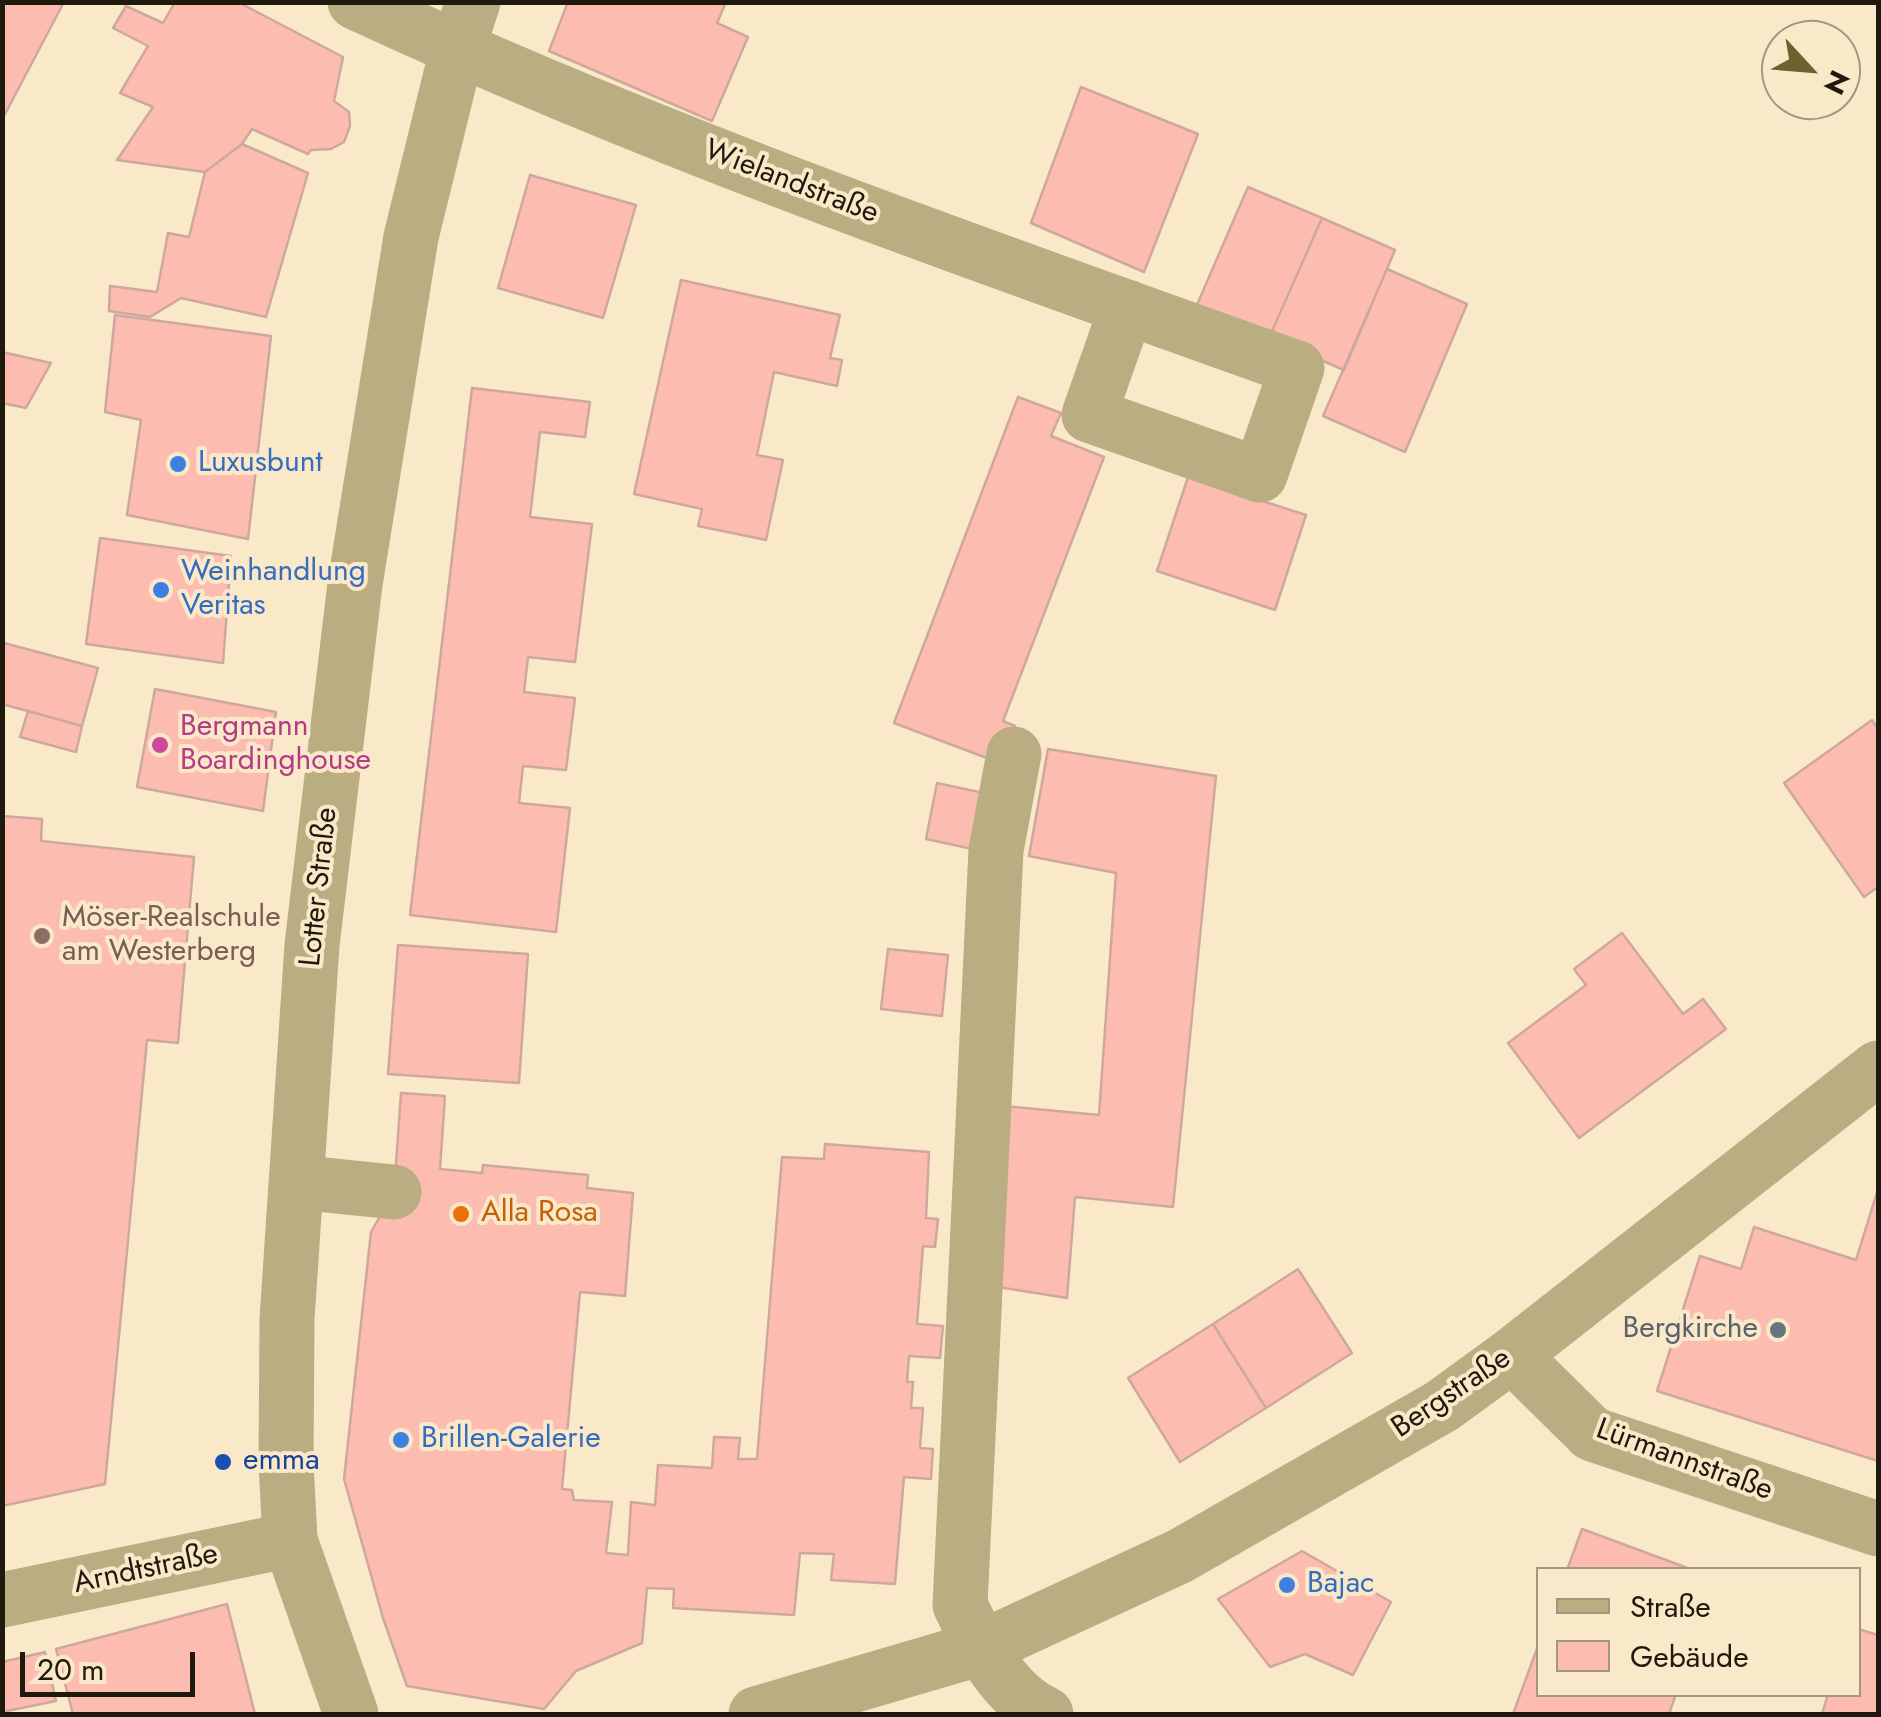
<!DOCTYPE html>
<meta charset="utf-8">
<style>
body{margin:0}
#map{position:relative;width:1881px;height:1717px;overflow:hidden;background:#fae9c9;font-family:Jost,sans-serif}
canvas{display:block}
.frame{position:absolute;inset:0;border:5px solid #201a0e;pointer-events:none}
.legend{position:absolute;left:1536px;top:1567px;width:325px;height:130px;box-sizing:border-box;background:#fae9c9;border:2px solid #a3967e;margin:0;padding:12px 18px;list-style:none;font-size:30px;color:#201a0e}
.legend li{display:flex;align-items:center;gap:20px;height:50px}
.legend b{width:50px;border:2px solid #a3967e}
.north{position:absolute;left:1761px;top:20px;width:100px;height:100px;box-sizing:border-box;background:#fae9c9;border:2px solid #a3967e;border-radius:50%;rotate:116deg;font-size:28px;font-weight:700;line-height:40px;text-align:center;color:#201a0e}
.north::after{content:'';display:block;margin:auto;width:35px;height:45px;background:#6d622f;clip-path:polygon(50% 0,100% 100%,50% 72%,0 100%)}
.scale{position:absolute;left:20px;top:1652px;width:175px;height:45px;box-sizing:border-box;border:5px solid #201a0e;border-top:0;padding-left:12px;font-size:30px;line-height:35px;white-space:nowrap;color:#201a0e;-webkit-text-stroke:8px #fae9c9;paint-order:stroke}
</style>
<div id="map">
<canvas width="1881" height="1717"></canvas>
<div class="frame"></div>
<ul class="legend">
<li><b style="height:12px;background:#baad81"></b>Straße</li>
<li><b style="height:28px;background:#fcbdb0"></b>Gebäude</li>
</ul>
<div class="north">N</div>
<div class="scale">20 m</div>
</div>
<script>
const ctx = document.querySelector('canvas').getContext('2d');
ctx.lineJoin = 'round';
function paint(path, color) { ctx.fillStyle = color; ctx.fill(path, 'evenodd'); }
function strokePath(path, color, width, dash) { ctx.strokeStyle = color; ctx.lineWidth = width; ctx.lineCap = dash ? 'butt' : 'round'; ctx.setLineDash(dash || []); ctx.stroke(path); }
function label(font, color, halo, rows, align = 'center') {
  ctx.font = font + ' Jost,sans-serif'; ctx.lineWidth = 8; ctx.setLineDash([]); ctx.textBaseline = 'middle'; ctx.strokeStyle = halo; ctx.fillStyle = color; for (const [text, x, y, turn = 0] of rows) {
    ctx.save(); ctx.translate(x, y); ctx.rotate((+turn || 0) * Math.PI / 180); ctx.textAlign = isNaN(turn) ? turn : align; if (halo) ctx.strokeText(text, 0, 0); ctx.fillText(text, 0, 0); ctx.restore();
  }
}
const building = new Path2D(`
 M 2,2 L 64,2 L 3,118 L 2,118 Z
 M 175,2 L 238,2 L 343,57 L 334,101 L 349,112 L 350,126 L 344,142 L 331,149 L 311,150 L 308,154 L 252,129 L 242,144 L 205,172 L 117,160 L 153,107 L 120,93 L 148,46 L 113,28 L 126,6 L 163,23 Z
 M 568,2 L 726,2 L 717,23 L 748,37 L 712,121 L 549,51 Z
 M 1081,87 L 1198,134 L 1144,272 L 1031,223 Z
 M 242,144 L 308,173 L 266,317 L 181,298 L 150,317 L 109,311 L 110,286 L 157,292 L 168,233 L 189,237 L 205,172 Z
 M 530,175 L 636,205 L 603,318 L 498,288 Z
 M 1248,187 L 1322,218 L 1269,338 L 1196,307 Z
 M 1322,218 L 1395,250 L 1344,370 L 1269,338 Z
 M 1387,269 L 1467,304 L 1405,452 L 1323,416 Z
 M 681,280 L 840,315 L 830,358 L 842,360 L 837,386 L 774,372 L 757,455 L 783,460 L 766,540 L 698,526 L 702,509 L 634,494 Z
 M 115,315 L 271,336 L 248,539 L 127,515 L 141,420 L 105,412 Z
 M 2,352 L 51,363 L 26,408 L 2,403 Z
 M 472,388 L 590,402 L 585,437 L 540,432 L 530,517 L 592,524 L 575,662 L 528,657 L 524,692 L 575,698 L 566,770 L 523,766 L 519,803 L 570,808 L 556,932 L 410,915 Z
 M 1018,397 L 1061,413 L 1051,436 L 1104,457 L 1003,721 L 1015,726 L 1000,763 L 894,723 Z
 M 1188,477 L 1306,515 L 1275,610 L 1157,571 Z
 M 100,538 L 231,556 L 223,663 L 86,644 Z
 M 4,643 L 98,668 L 82,726 L 2,704 Z
 M 155,689 L 276,712 L 263,811 L 137,787 Z
 M 28,711 L 82,726 L 76,752 L 20,737 Z
 M 1872,720 L 1878,729 L 1878,887 L 1864,897 L 1784,783 Z
 M 1048,749 L 1216,776 L 1173,1207 L 1075,1197 L 1067,1298 L 998,1287 L 1004,1106 L 1099,1115 L 1116,873 L 1029,856 Z
 M 937,783 L 993,795 L 982,851 L 926,839 Z
 M 2,816 L 42,819 L 41,841 L 194,857 L 178,1043 L 147,1040 L 105,1484 L 2,1506 Z
 M 1622,933 L 1683,1014 L 1703,999 L 1726,1029 L 1579,1138 L 1508,1043 L 1586,985 L 1574,969 Z
 M 398,945 L 528,954 L 519,1083 L 388,1074 Z
 M 888,949 L 948,955 L 942,1016 L 881,1009 Z
 M 401,1093 L 445,1096 L 440,1169 L 482,1173 L 483,1165 L 588,1175 L 587,1188 L 633,1193 L 625,1296 L 580,1292 L 562,1489 L 572,1490 L 574,1500 L 612,1502 L 606,1553 L 628,1555 L 631,1502 L 655,1505 L 658,1465 L 712,1468 L 714,1437 L 740,1438 L 738,1459 L 757,1459 L 782,1157 L 824,1159 L 825,1144 L 929,1152 L 926,1218 L 938,1219 L 935,1247 L 923,1246 L 917,1324 L 943,1326 L 940,1358 L 909,1356 L 907,1382 L 913,1382 L 911,1408 L 923,1408 L 920,1448 L 933,1449 L 931,1479 L 904,1477 L 895,1584 L 831,1580 L 834,1554 L 800,1553 L 794,1615 L 673,1608 L 674,1589 L 647,1588 L 642,1643 L 576,1671 L 544,1709 L 407,1686 L 383,1618 L 344,1479 L 371,1232 L 394,1192 Z
 M 1878,1189 L 1878,1461 L 1657,1391 L 1700,1256 L 1741,1269 L 1754,1227 L 1856,1260 Z
 M 1298,1269 L 1352,1353 L 1266,1408 L 1213,1324 Z
 M 1213,1324 L 1266,1408 L 1180,1462 L 1128,1378 Z
 M 1582,1529 L 1693,1570 L 1567,1570 Z
 M 1302,1551 L 1391,1602 L 1353,1675 L 1305,1654 L 1270,1667 L 1218,1599 Z
 M 227,1604 L 255,1714 L 73,1714 L 56,1649 Z
 M 1858,1629 L 1878,1635 L 1878,1714 L 1822,1714 L 1828,1694 L 1858,1694 Z
 M 1538,1646 L 1538,1694 L 1676,1694 L 1669,1714 L 1513,1714 Z
 M 45,1652 L 56,1701 L 2,1712 L 2,1662 Z`);
paint(building, '#fcbdb0');
strokePath(building, '#cea8a0', 2.5);
strokePath(new Path2D(`
 M 355,2 C 661,144 980,255 1297,368 L 1260,475 L 1089,415 L 1127,307
 M 1014,754 L 996,850 L 960,1605 C 979,1645 1004,1695 1046,1714
 M 296,1182 L 394,1192
 M 1512,1355 L 1592,1434 L 1878,1529
 M 2,1600 L 290,1540
 M 351,1714 L 290,1540 L 286,1463 L 287,1319 L 312,945 L 355,584 L 411,237 L 457,50 L 473,2
 M 756,1714 L 981,1648 L 1180,1556 L 1442,1406 L 1512,1355 L 1878,1068`), '#baad81', 55);
for (const [x, y, r, color] of [
 [178,464,10,"#3f7fe0"],
 [161,590,10,"#3f7fe0"],
 [160,745,10,"#d1479c"],
 [42,936,10,"#8d6e63"],
 [461,1214,10,"#e8710a"],
 [1778,1330,10,"#6b7280"],
 [401,1440,10,"#3f7fe0"],
 [223,1462,10,"#1a4fb4"],
 [1287,1585,10,"#3f7fe0"]
]) { const dot = new Path2D(); dot.arc(x, y, r, 0, 2 * Math.PI); ctx.fillStyle = color; ctx.fill(dot); strokePath(dot, '#fae9c9', 4); }
label('30px', '#201a0e', '#fae9c9', [
 ["Wielandstraße",791,183,21],
 ["Lotter Straße",320,887,-84],
 ["Bergstraße",1452,1394,-34],
 ["Lürmannstraße",1684,1461,20],
 ["Arndtstraße",146,1570,-12]
]);
label('30px', '#366cbe', '#fae9c9', [
 ["Luxusbunt",198,464],
 ["Weinhandlung",181,573],
 ["Veritas",181,607],
 ["Brillen-Galerie",421,1440],
 ["Bajac",1307,1585]
], 'left');
label('30px', '#b23c85', '#fae9c9', [
 ["Bergmann",180,728],
 ["Boardinghouse",180,762]
], 'left');
label('30px', '#785e54', '#fae9c9', [
 ["Möser-Realschule",62,919],
 ["am Westerberg",62,953]
], 'left');
label('30px', '#c56008', '#fae9c9', [
 ["Alla Rosa",481,1214]
], 'left');
label('30px', '#5b616d', '#fae9c9', [
 ["Bergkirche",1758,1330]
], 'right');
label('30px', '#164399', '#fae9c9', [
 ["emma",243,1462]
], 'left');
</script>
